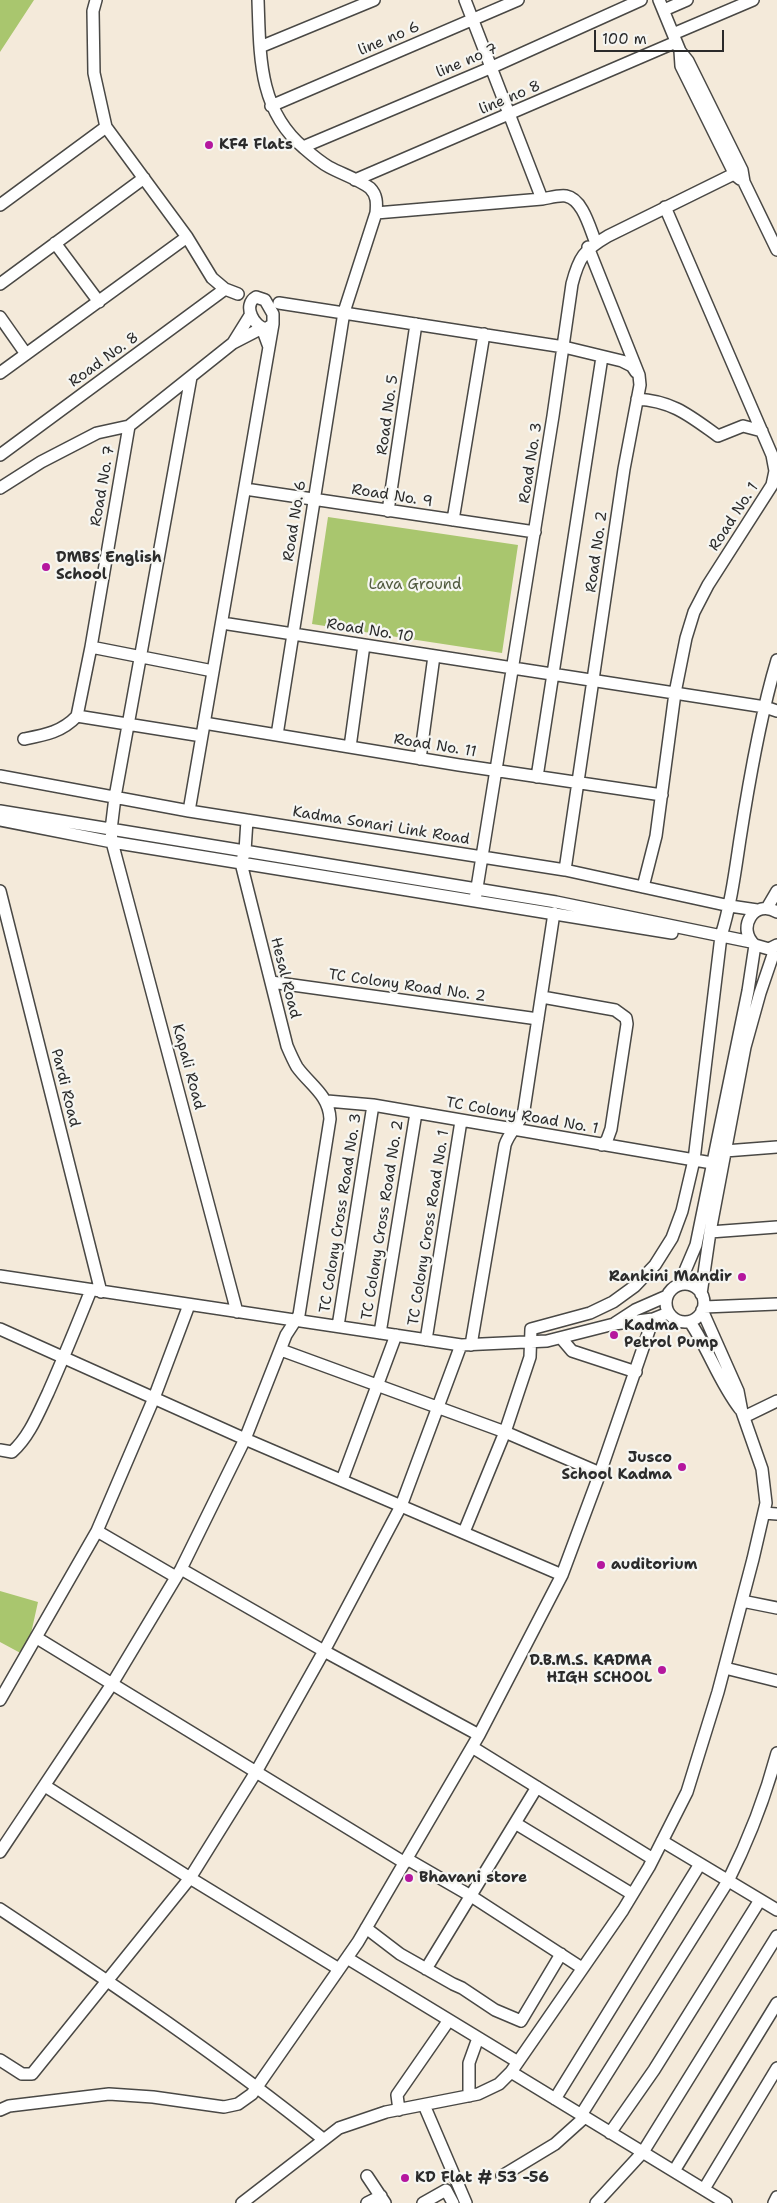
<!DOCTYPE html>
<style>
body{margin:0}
#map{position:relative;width:777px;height:2203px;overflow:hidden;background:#f4eada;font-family:"Shantell Sans",sans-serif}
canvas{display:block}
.scale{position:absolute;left:594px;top:30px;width:130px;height:22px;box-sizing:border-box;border:2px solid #2b2b2b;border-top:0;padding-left:6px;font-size:15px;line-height:18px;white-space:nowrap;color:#2b2b2b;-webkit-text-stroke:4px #f6f6f2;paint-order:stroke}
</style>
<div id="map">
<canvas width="777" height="2203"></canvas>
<div class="scale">100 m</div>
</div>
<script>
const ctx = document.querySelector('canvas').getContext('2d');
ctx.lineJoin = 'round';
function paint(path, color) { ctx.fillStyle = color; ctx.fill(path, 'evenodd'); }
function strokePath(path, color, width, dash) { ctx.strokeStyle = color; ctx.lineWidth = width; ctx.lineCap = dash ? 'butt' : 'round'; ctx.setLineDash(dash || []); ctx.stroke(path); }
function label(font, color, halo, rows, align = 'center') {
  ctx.font = font + ' "Shantell Sans",sans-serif'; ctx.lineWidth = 4.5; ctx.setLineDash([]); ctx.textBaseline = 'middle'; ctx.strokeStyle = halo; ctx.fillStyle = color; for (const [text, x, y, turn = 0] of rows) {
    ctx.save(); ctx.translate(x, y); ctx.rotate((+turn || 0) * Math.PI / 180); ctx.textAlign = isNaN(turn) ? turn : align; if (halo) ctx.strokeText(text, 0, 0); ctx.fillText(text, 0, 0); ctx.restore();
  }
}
paint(new Path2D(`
 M 0,0 L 34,0 L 0,52 Z
 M 328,517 L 518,545 L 502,653 L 312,624 Z
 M 0,1591 L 38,1602 L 26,1656 L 0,1642 Z`), '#a9c66e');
const minor = new Path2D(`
 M 96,0 L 93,11 L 94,73 L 106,127 L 187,237 L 212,278 L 225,289 L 238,294
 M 258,0 C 260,55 258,110 304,148 C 312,155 320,162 329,167 C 342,174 358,179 370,188 C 377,195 377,203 376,213 L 344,312 L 277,735
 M 659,0 L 680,51 L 681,66 L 735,175 L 740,179
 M 664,10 L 687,0
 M 673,34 L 753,0
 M 260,47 L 374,0
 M 680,51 L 688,61 L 742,170 L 744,182 L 777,250
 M 271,106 L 518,0
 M 303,147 L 490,68 L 641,0
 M 355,180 L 676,42
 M 542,199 C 549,198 558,195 566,196 C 583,199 590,229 596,243
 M 0,205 L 106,127
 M 376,213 L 542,199 L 465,0
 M 55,243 L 99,302
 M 0,284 L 144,178
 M 256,297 L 265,300 L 273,314 L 273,324 L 266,329 C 254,327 242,305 256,297 Z
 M 279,303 L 564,347 L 622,361 L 632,366 L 636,372
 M 251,314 L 233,343 L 262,328 L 269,347
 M 0,317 L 26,354
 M 0,373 L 187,237
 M 191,377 L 115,797 L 111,830 L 112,842 L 237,1312
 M 637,399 C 673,401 690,416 718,436 L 743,426 L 762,431
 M 0,455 L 225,289
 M 0,488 L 41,462 L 97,433 L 129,426
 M 245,489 L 535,532
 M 388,511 L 416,324
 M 453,520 L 484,334
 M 222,623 L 765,707 L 777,711
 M 213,671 L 91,647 L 129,426 L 233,343
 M 77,716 L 202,736
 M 204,723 L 459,765 L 662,795
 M 24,739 C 45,735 62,732 77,716 L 91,647
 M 350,747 L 364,645
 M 420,759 L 434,656
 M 0,776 L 189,811 L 565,870 L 730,906 L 757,910
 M 537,777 L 602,357
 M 0,811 L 556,902 L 751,942
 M 189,811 L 273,324
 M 0,820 L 112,842 L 672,933
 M 565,870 L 624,469 L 640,385 L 639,375 L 588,247
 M 643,887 L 656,836 L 675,693 L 686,638 L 694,612 L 708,585 L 772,485 L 775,471 L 772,455 L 665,207
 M 0,891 L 101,1292
 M 475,900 L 553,416 L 572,284 C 579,257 584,250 608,236 L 742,170
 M 767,908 L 777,891
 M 777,912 C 754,898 736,929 755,945 L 769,949 L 777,945
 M 271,982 L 538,1019
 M 542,997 L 615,1010 L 626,1018 L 627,1024 L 611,1129 L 607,1140 L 602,1145
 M 327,1101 L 373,1105 L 712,1163
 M 725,1151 L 777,1147
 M 710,1232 L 777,1227
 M 0,1276 L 461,1345 L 547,1341 L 614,1324 L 653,1319 L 668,1313
 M666 1303a19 19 0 1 1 38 0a19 19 0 1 1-38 0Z
 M 679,1285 L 696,1245 L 748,991 L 755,945
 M 701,1294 L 710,1232 L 745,1047 L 760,993 L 776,946
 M 704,1307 L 777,1304
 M 690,1322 C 709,1350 719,1382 740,1409
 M 615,1323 L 635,1310 L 667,1296
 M 338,1326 L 373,1105
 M 0,1329 L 245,1439 L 562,1575
 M 380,1333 L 416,1113
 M 561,1338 L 572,1351 L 636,1372
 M 426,1340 L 461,1121
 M 471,1345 L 505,1145 C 509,1132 521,1123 524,1110 L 554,913
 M 281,1350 L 505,1432 L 600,1473
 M 744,1417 L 777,1401
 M 0,1450 L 12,1452 C 29,1437 38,1414 48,1393 C 63,1359 77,1325 91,1290
 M 342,1480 L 396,1335
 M 764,1513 L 777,1514
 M 97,1531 L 176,1577
 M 464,1532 L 505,1432 L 530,1357 L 531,1329 L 590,1313 L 613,1302 L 635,1286 L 655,1265 L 672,1238 L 682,1211 L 694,1160 L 721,936 C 731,904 735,872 740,839 C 749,781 760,716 777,660
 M 181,1569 L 324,1651 L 479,1735
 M 742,1601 L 777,1608
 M 37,1638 L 405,1863
 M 725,1668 L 777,1681
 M 0,1700 L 97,1531 L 154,1398 L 189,1305
 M 472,1747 L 653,1859
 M 45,1786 L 190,1878 L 339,1969
 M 515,1823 L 632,1894
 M 662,1841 L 777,1910
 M 0,1852 L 112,1684 L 181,1569 L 245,1439 L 286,1335 L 299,1315 L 330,1119 C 329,1095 310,1085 297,1067 C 293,1060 290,1053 287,1046 L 241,863 L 245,851 L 247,820
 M 407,1859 L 471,1896 L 582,1968
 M 0,1909 C 110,1982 220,2056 323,2139
 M 366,1928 L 400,1954 L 453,1984 L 462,1988 L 495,2010 L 521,2021 L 561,1954
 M 347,1958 L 518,2062
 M 426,1969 L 537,1787
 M 0,2060 L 22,2074 L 32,2074 L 190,1878 L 256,1772 L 324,1651 L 401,1506 L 461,1345
 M 511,2072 L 726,2203
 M 469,2096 L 469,2063 L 478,2038
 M 555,2099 L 700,1864
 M 424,2105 L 466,2203
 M 0,2110 L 9,2106 L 109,2094 L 153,2097 L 224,2107 L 238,2104 L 252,2094 L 358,1942 L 479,1735 L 562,1575 L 600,1473 L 653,1319
 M 399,2110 L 397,2095 L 449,2020
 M 581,2115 L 728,1881 C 749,1839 765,1798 777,1753
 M 610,2133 L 654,2070 L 760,1900
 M 674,2171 L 777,2003
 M 367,2176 L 385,2203
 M 502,2176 L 555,2144 L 585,2117
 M 704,2189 L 777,2068
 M 242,2203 L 339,2128 L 386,2112 L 478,2094 L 499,2084 L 511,2072 L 623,1910 L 649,1867 L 687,1792 L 718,1692 L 753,1559 L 766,1503 L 762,1469 L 742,1412 L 738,1391 L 702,1310
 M 367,2203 L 381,2196
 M 423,2203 L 446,2190 L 453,2203
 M 596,2203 L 643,2152 L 777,1936
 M 774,2203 L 777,2197`);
strokePath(minor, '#494845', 14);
strokePath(minor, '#fff', 11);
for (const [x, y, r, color] of [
 [209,145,5,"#b5179e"],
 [46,567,5,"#b5179e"],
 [742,1277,5,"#b5179e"],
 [614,1335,5,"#b5179e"],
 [682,1467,5,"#b5179e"],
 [601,1565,5,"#b5179e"],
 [662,1670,5,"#b5179e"],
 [409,1878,5,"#b5179e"],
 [405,2178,5,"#b5179e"]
]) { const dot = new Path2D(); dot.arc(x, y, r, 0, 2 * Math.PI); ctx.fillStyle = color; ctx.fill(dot); strokePath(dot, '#f6f6f2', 2); }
label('15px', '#2b2b2b', '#f6f6f2', [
 ["line no 6",389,39,-23],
 ["line no 7",467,61,-23],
 ["line no 8",510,98,-23],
 ["Road No. 8",104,360,-36],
 ["Road No. 5",388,415,-82],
 ["Road No. 3",531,463,-81],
 ["Road No. 7",103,486,-80],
 ["Road No. 9",392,496,9],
 ["Road No. 1",734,517,-57],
 ["Road No. 6",295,521,-81],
 ["Road No. 2",597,552,-82],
 ["Road No. 10",370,631,9],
 ["Road No. 11",435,746,9],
 ["Kadma Sonari Link Road",381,826,9],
 ["Hesal Road",285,978,76],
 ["TC Colony Road No. 2",407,986,8],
 ["Kapali Road",188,1067,75],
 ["Pardi Road",65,1088,76],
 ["TC Colony Road No. 1",522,1116,10],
 ["TC Colony Cross Road No. 3",341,1213,-81],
 ["TC Colony Cross Road No. 2",383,1220,-81],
 ["TC Colony Cross Road No. 1",429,1228,-81]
]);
label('bold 15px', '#2b2b2b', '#f6f6f2', [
 ["KF4 Flats",219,145],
 ["DMBS English",56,558],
 ["School",56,575],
 ["Rankini Mandir",732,1277,"right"],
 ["Kadma",624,1326],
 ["Petrol Pump",624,1343],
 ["Jusco",672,1458,"right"],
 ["School Kadma",672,1475,"right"],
 ["auditorium",611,1565],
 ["D.B.M.S. KADMA",652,1661,"right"],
 ["HIGH SCHOOL",652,1678,"right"],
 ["Bhavani store",419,1878],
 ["KD Flat # 53 -56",415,2178]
], 'left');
label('15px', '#515a3f', '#f6f6f2', [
 ["Lava Ground",415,585]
]);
</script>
